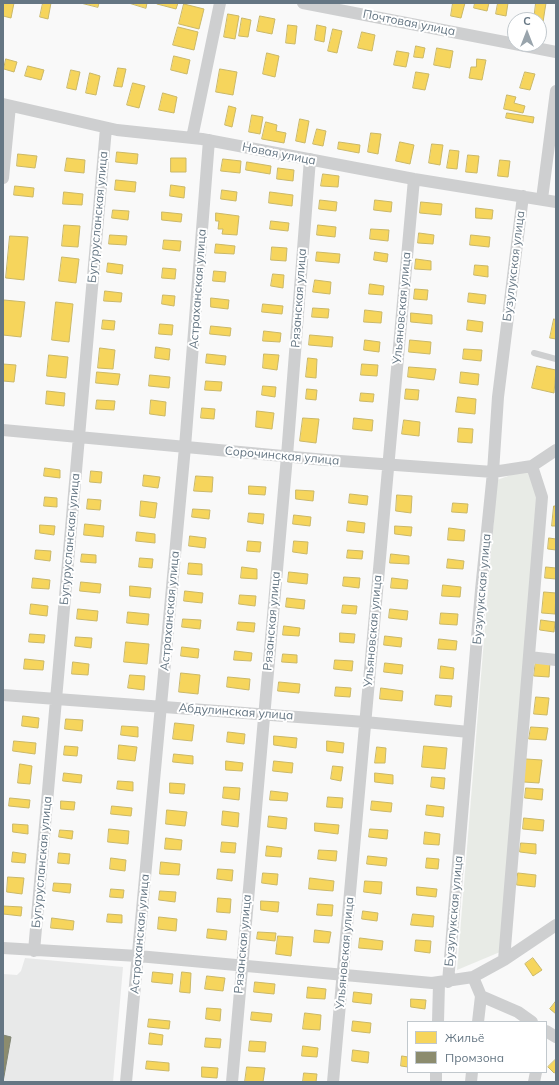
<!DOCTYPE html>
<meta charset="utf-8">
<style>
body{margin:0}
#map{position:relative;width:559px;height:1085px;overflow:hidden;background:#f9f9f9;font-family:Mulish,sans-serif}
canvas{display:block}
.frame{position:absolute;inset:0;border:4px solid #657683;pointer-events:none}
.legend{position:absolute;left:407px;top:1021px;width:140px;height:52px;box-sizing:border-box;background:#fff;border:1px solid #c1c8cd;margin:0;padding:5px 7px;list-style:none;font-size:12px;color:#657683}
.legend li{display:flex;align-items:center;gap:8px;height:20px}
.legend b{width:20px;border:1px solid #c1c8cd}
.north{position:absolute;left:507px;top:12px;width:40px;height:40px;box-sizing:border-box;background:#fff;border:1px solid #c1c8cd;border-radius:50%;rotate:0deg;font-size:11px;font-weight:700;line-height:16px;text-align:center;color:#657683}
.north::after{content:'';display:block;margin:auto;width:14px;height:18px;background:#99a4ac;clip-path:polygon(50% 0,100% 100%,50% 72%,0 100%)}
</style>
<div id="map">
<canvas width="559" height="1085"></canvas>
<div class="frame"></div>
<ul class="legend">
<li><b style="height:11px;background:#f6d55c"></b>Жильё</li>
<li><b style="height:11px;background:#8c8c6e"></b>Промзона</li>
</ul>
<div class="north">С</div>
</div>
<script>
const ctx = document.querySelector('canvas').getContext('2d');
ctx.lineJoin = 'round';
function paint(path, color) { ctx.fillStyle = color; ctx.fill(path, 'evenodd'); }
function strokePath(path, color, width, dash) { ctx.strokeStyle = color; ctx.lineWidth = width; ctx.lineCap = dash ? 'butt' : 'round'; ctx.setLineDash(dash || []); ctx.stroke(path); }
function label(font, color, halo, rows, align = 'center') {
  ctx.font = font + ' Mulish,sans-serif'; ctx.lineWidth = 4; ctx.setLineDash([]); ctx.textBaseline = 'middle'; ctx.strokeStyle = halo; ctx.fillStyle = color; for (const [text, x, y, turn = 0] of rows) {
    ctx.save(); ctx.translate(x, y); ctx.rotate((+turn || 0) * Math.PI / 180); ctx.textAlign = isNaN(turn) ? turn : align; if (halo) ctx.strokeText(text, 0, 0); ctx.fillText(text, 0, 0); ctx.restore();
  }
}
paint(new Path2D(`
 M 25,958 L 123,967 L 113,1082 L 3,1082 L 3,974 L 17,975 L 21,971 Z`), '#e8e9e9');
paint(new Path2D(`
 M 522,471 L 528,472 L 537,491 L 500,952 L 457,970 L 497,480 Z`), '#e8ebe6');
const homes = new Path2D(`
 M 4,3 L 14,3 L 11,18 L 3,16 Z
 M 43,3 L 51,3 L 48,19 L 40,17 Z
 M 81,3 L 99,3 L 98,7 Z
 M 129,3 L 147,3 L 146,8 Z
 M 157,3 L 178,3 L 176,9 L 157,4 Z
 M 453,3 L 465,3 L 461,18 L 451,16 Z
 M 475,3 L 489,3 L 487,11 L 474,8 Z
 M 498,3 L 508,3 L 506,16 L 496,14 Z
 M 536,3 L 546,3 L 543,22 L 534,20 Z
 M 184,4 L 204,9 L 199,29 L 179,24 Z
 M 228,14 L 239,16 L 235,39 L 224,37 Z
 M 260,16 L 275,19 L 272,34 L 257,31 Z
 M 242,18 L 251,20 L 248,37 L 239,36 Z
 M 288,25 L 297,26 L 295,44 L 286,43 Z
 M 317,25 L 326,27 L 324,42 L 315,40 Z
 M 178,27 L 198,32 L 194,50 L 173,45 Z
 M 333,29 L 342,31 L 337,53 L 328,51 Z
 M 362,32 L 375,35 L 372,51 L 358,48 Z
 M 416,46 L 425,48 L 423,58 L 414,57 Z
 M 437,48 L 453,51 L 450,68 L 434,65 Z
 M 397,51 L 409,53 L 406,67 L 394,65 Z
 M 267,53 L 279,56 L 275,77 L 263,74 Z
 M 174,56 L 190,60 L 187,74 L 171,70 Z
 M 6,59 L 17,62 L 14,72 L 4,69 Z
 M 477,59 L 486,60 L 482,80 L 469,78 L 471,67 L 476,67 Z
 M 28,66 L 44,70 L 41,80 L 25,76 Z
 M 118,68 L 126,69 L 122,87 L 114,86 Z
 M 220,69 L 237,72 L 233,95 L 216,92 Z
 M 71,70 L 80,72 L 76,90 L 67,88 Z
 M 416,72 L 429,74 L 425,90 L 413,88 Z
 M 525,72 L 535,74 L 530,90 L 520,88 Z
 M 90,73 L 100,76 L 96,95 L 86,93 Z
 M 133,83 L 145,86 L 139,108 L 127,105 Z
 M 163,93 L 177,97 L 174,113 L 159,110 Z
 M 507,95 L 516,97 L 514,103 L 525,106 L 523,113 L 504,109 Z
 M 229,106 L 236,108 L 232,127 L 225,125 Z
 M 507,113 L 534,117 L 533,123 L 506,118 Z
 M 252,115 L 263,117 L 260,134 L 249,132 Z
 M 300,119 L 309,121 L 305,143 L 296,141 Z
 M 266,122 L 277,125 L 276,131 L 286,133 L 284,143 L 262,139 Z
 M 317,129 L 326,131 L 323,146 L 313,144 Z
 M 371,133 L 381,134 L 378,154 L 368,152 Z
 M 339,142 L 360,145 L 359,153 L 338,149 Z
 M 400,142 L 414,145 L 410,164 L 396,161 Z
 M 432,144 L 443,145 L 440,165 L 429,163 Z
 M 450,150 L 459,151 L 457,169 L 447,168 Z
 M 117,152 L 138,154 L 137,164 L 116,162 Z
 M 18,154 L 37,156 L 35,168 L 17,166 Z
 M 468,155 L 479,156 L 477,173 L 466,172 Z
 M 67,158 L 85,160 L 84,173 L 65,171 Z
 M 171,158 L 186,158 L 186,172 L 171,172 Z
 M 223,159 L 241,161 L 240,173 L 221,171 Z
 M 500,160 L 510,161 L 508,177 L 498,176 Z
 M 247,162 L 271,166 L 270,174 L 246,170 Z
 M 278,168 L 294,170 L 293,181 L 277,179 Z
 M 323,174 L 339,176 L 338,187 L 321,186 Z
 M 116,180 L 136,182 L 135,192 L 115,190 Z
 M 171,185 L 185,187 L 184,198 L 170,196 Z
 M 15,186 L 34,188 L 33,197 L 14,195 Z
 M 222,190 L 237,192 L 236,201 L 221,199 Z
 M 64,192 L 83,194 L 82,205 L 63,204 Z
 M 270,192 L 293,195 L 292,206 L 269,203 Z
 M 320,200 L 337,202 L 336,211 L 319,209 Z
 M 375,200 L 392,202 L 391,212 L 374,210 Z
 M 421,202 L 442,204 L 441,215 L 420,213 Z
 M 476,208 L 493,210 L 492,219 L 476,218 Z
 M 113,210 L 129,211 L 128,220 L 112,218 Z
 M 162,212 L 182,214 L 181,222 L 162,220 Z
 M 216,213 L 239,216 L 237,235 L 222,234 L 223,229 L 218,229 L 219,221 L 216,221 Z
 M 271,221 L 289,223 L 288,231 L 270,229 Z
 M 64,225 L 80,226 L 78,247 L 62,246 Z
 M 318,225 L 336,227 L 335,237 L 317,235 Z
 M 371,229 L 389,230 L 388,241 L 370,239 Z
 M 419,233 L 434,235 L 433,244 L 418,243 Z
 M 110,235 L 127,236 L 126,245 L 109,244 Z
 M 471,235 L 490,237 L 489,247 L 470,245 Z
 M 10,236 L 28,237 L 24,280 L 6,278 Z
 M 164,240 L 181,241 L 180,251 L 163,249 Z
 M 216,244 L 235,246 L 234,254 L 215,253 Z
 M 272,247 L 287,248 L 286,261 L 271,260 Z
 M 317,252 L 340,254 L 339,263 L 316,261 Z
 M 375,252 L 388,254 L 387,262 L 374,260 Z
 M 62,257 L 79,259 L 76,283 L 59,281 Z
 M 416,259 L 431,261 L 431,270 L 415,269 Z
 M 108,263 L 123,265 L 122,274 L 107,272 Z
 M 475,265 L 488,266 L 488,277 L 474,275 Z
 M 163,268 L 176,269 L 175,279 L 162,278 Z
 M 214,271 L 226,272 L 225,282 L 213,281 Z
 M 273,274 L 284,275 L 283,288 L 271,286 Z
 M 315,280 L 331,282 L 330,294 L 313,292 Z
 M 370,284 L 384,286 L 383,295 L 369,294 Z
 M 415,289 L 428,290 L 427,300 L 414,299 Z
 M 105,291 L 122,293 L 121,302 L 104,301 Z
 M 469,293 L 486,295 L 485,304 L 468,302 Z
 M 163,295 L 175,296 L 174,306 L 162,304 Z
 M 211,298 L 229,300 L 228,309 L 211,307 Z
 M 4,300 L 25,302 L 21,337 L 3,335 Z
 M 56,302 L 73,304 L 69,342 L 52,340 Z
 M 263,304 L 283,306 L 282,314 L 262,312 Z
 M 313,308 L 329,309 L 328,318 L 312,317 Z
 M 365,310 L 382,312 L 381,323 L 364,322 Z
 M 411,313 L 432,315 L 432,324 L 411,322 Z
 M 554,319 L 556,320 L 556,339 L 550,338 Z
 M 103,320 L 115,321 L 114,330 L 102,329 Z
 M 468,320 L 483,322 L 482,332 L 467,330 Z
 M 160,324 L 173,325 L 172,335 L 159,334 Z
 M 211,326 L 231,328 L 230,336 L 210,334 Z
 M 264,331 L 281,333 L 280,342 L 263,341 Z
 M 310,335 L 333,337 L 332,347 L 309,345 Z
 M 365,340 L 380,342 L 379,352 L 364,350 Z
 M 410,340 L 431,342 L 430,354 L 409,352 Z
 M 156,347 L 170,349 L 169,360 L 155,358 Z
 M 100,348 L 115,350 L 113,369 L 98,368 Z
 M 464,349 L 482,350 L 481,361 L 463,359 Z
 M 207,354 L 226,356 L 225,365 L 206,363 Z
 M 264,354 L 279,355 L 277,370 L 263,368 Z
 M 49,355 L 68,357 L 66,378 L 47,376 Z
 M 308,358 L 317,359 L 316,378 L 306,377 Z
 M 3,364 L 16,365 L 14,382 L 3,381 Z
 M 362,364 L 378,365 L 377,376 L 361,375 Z
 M 537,366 L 556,370 L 554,393 L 532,388 Z
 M 409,367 L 436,369 L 434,380 L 408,377 Z
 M 97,372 L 120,374 L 118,385 L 96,383 Z
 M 461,372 L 479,374 L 478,385 L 460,383 Z
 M 150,375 L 170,377 L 169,388 L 149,386 Z
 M 206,381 L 222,382 L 221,391 L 205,390 Z
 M 263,386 L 276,387 L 275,397 L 262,395 Z
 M 307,389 L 317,390 L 316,400 L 306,399 Z
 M 406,389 L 419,390 L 418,400 L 405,399 Z
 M 47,391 L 65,393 L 64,406 L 46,404 Z
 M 361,393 L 374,394 L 373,402 L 360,401 Z
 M 458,397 L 476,399 L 475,414 L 456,412 Z
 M 97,400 L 115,401 L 114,410 L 96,409 Z
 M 151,400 L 166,402 L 165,416 L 150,414 Z
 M 202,408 L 215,409 L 214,419 L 201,418 Z
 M 257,411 L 274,413 L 272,429 L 256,427 Z
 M 303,418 L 319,419 L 316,443 L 300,441 Z
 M 354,418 L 373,420 L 372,431 L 353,429 Z
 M 404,420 L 420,422 L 419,436 L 402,434 Z
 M 459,428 L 473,429 L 472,443 L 458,442 Z
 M 45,468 L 60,470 L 60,478 L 44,476 Z
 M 91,471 L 102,472 L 101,483 L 90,482 Z
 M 144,475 L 160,477 L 158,488 L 143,486 Z
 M 196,476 L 213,477 L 212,492 L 194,491 Z
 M 249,486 L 266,487 L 265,495 L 249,494 Z
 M 296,490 L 314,491 L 313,501 L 296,499 Z
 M 350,494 L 368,496 L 367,505 L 349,503 Z
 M 397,495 L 412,496 L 411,513 L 396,511 Z
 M 45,497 L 57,498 L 57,507 L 44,506 Z
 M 88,499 L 101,500 L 100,510 L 87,509 Z
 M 141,501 L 157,503 L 155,518 L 140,516 Z
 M 453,503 L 468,504 L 467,513 L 452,512 Z
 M 554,506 L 556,506 L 556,526 L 552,526 Z
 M 193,509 L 210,510 L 209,519 L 192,517 Z
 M 249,513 L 264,514 L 263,524 L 248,522 Z
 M 294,515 L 311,517 L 310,526 L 293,524 Z
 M 348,521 L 365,523 L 364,533 L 347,531 Z
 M 85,524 L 104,526 L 103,537 L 84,535 Z
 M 40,525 L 55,526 L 54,535 L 40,533 Z
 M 395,526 L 412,527 L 411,536 L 395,534 Z
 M 449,528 L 465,530 L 464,541 L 448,540 Z
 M 137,532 L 155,534 L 155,543 L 136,541 Z
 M 190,536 L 206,538 L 205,548 L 189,546 Z
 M 549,538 L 556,539 L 556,550 L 548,549 Z
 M 248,541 L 261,542 L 260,552 L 247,551 Z
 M 294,541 L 308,542 L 307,554 L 293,552 Z
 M 36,550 L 51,551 L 50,561 L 35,559 Z
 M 348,550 L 363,551 L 362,559 L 347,558 Z
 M 82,554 L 96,555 L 96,563 L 81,562 Z
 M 391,554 L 409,556 L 409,564 L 390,563 Z
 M 140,558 L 153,559 L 152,568 L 139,567 Z
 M 448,559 L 464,561 L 463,569 L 447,568 Z
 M 189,563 L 202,564 L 202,575 L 188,574 Z
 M 242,567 L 257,569 L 257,579 L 241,578 Z
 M 546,567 L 556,568 L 556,579 L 545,578 Z
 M 289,572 L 308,574 L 307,584 L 288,582 Z
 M 344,577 L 360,578 L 359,588 L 343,586 Z
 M 33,578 L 50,580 L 49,589 L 32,588 Z
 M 392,578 L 408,580 L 407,589 L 391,588 Z
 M 81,582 L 101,584 L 100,593 L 80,591 Z
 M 443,585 L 461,587 L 460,597 L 442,596 Z
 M 130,586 L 151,588 L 150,598 L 130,596 Z
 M 185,591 L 203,593 L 202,603 L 184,601 Z
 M 544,592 L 556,593 L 555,614 L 542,613 Z
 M 240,595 L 256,596 L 255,606 L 239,604 Z
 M 287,598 L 305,600 L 304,609 L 286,607 Z
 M 31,604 L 48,606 L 47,616 L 30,614 Z
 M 343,605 L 357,606 L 356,614 L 342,613 Z
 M 78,609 L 98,611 L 97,621 L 77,619 Z
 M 390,609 L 408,611 L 407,620 L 389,618 Z
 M 128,612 L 149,614 L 148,625 L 127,623 Z
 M 441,613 L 458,614 L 457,625 L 440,624 Z
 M 183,619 L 201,620 L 200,629 L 182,627 Z
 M 541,620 L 555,622 L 554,632 L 540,630 Z
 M 238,622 L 255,623 L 254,632 L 237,630 Z
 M 284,626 L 300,628 L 299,636 L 283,635 Z
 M 340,633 L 355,634 L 354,643 L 340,642 Z
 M 30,634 L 45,635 L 44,643 L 29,642 Z
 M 385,636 L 402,638 L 401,647 L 384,645 Z
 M 76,637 L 92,638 L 91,648 L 75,646 Z
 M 439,639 L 457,641 L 456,650 L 438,649 Z
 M 126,642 L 149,644 L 147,664 L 124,662 Z
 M 182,647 L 199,649 L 198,658 L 181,656 Z
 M 235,651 L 252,653 L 251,661 L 234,660 Z
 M 283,654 L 297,655 L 297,663 L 282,662 Z
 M 25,659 L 44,661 L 43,670 L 24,669 Z
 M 335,660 L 353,661 L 352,671 L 334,669 Z
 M 536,660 L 550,661 L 549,677 L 534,676 Z
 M 73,662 L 89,664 L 88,675 L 72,674 Z
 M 385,663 L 403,665 L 402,674 L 384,672 Z
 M 441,666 L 454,668 L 453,679 L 440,678 Z
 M 181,673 L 200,675 L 198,694 L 179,692 Z
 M 130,675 L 145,676 L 144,690 L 128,688 Z
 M 228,677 L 250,679 L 249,690 L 227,687 Z
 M 279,682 L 300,684 L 299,693 L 278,691 Z
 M 336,687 L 351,688 L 350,697 L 335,696 Z
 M 381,688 L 403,691 L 402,701 L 380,699 Z
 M 436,695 L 452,696 L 451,707 L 435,705 Z
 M 536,697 L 549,698 L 547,715 L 534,714 Z
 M 23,716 L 39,718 L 38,728 L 22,726 Z
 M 66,719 L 83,720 L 82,731 L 65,729 Z
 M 175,723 L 194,725 L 192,741 L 173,739 Z
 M 122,726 L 138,727 L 138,737 L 121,735 Z
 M 531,727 L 548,728 L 546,740 L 529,739 Z
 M 228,732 L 245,734 L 244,744 L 227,742 Z
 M 274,736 L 297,738 L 296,748 L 274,745 Z
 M 14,741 L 36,743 L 35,754 L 13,751 Z
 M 327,741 L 344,743 L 343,753 L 327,751 Z
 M 119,745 L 137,747 L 135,761 L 118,759 Z
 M 65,746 L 78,747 L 77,756 L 64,755 Z
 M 424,746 L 447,748 L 445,769 L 422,767 Z
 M 377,747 L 386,748 L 385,763 L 375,763 Z
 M 174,754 L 193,756 L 193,764 L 173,762 Z
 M 526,759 L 542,760 L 539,783 L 524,782 Z
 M 226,761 L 243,763 L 242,771 L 226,770 Z
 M 274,761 L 293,763 L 292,773 L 273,771 Z
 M 20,764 L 32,766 L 30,784 L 18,783 Z
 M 333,766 L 343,767 L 341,781 L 331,779 Z
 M 64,773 L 82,775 L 81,783 L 63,781 Z
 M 375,773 L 393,775 L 393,784 L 375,782 Z
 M 432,777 L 445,778 L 444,789 L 431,787 Z
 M 118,781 L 133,782 L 133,791 L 117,789 Z
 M 170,783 L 185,784 L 184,794 L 170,793 Z
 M 224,787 L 240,788 L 239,800 L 223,798 Z
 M 526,788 L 543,789 L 542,800 L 525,798 Z
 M 271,791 L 288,793 L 287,801 L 270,800 Z
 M 328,797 L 343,798 L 342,808 L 327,807 Z
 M 10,798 L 30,800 L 29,808 L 9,806 Z
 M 61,801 L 75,802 L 74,810 L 61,809 Z
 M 372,801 L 392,803 L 391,812 L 371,810 Z
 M 427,805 L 444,807 L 443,817 L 426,815 Z
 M 112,806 L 132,808 L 131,816 L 111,814 Z
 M 167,810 L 187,812 L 185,826 L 166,824 Z
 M 223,811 L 239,813 L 238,827 L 222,825 Z
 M 269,816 L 287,818 L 286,829 L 268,827 Z
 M 524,818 L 544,820 L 543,831 L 523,829 Z
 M 315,823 L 339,825 L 338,834 L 315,831 Z
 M 13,824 L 28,825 L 28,834 L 13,832 Z
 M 109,829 L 129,831 L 128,844 L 108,842 Z
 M 370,829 L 388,830 L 387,839 L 369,837 Z
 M 60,830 L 73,831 L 72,839 L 59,837 Z
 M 425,832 L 440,834 L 439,845 L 424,844 Z
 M 166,838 L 182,840 L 181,850 L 165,849 Z
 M 222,842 L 236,843 L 235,853 L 221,852 Z
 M 521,843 L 536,844 L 536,854 L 520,852 Z
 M 267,846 L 282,848 L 281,857 L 266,856 Z
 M 319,850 L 337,851 L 336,861 L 318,859 Z
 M 13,852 L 26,854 L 25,863 L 12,862 Z
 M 59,853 L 70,854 L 69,864 L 58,863 Z
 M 368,856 L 387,858 L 386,866 L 367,864 Z
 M 111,858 L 126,860 L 125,871 L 110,869 Z
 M 427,858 L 439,859 L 438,869 L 426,868 Z
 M 161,862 L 180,864 L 179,875 L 160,874 Z
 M 218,869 L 233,870 L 232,881 L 217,879 Z
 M 263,873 L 278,874 L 277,885 L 262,883 Z
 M 518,873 L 536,875 L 535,887 L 517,885 Z
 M 8,877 L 24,878 L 22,894 L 7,892 Z
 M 310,878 L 334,881 L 333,891 L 309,889 Z
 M 365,881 L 382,882 L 381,894 L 364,892 Z
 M 54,883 L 71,884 L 70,893 L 53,891 Z
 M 417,887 L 437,889 L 436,897 L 417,895 Z
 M 111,889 L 124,890 L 123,898 L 110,897 Z
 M 160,891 L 176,892 L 175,902 L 159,900 Z
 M 218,898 L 231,899 L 230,913 L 217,912 Z
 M 261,901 L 279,902 L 278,912 L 261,910 Z
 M 318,904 L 333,905 L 332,916 L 317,915 Z
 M 3,906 L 22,907 L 21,916 L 3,914 Z
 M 363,911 L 378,913 L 377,921 L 362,919 Z
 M 108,914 L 122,915 L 122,923 L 107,922 Z
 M 413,914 L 434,916 L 433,927 L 411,925 Z
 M 159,917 L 177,919 L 176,931 L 158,929 Z
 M 52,918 L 74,921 L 73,930 L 51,928 Z
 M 208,929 L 227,931 L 226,940 L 207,938 Z
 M 315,930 L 331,932 L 329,943 L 314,942 Z
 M 258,932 L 276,933 L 275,941 L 257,939 Z
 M 278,936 L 293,937 L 291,956 L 276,954 Z
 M 360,938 L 383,941 L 382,950 L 359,948 Z
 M 416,940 L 431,941 L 430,953 L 415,951 Z
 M 533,958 L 542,970 L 533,976 L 525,964 Z
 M 153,972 L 173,974 L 172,984 L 152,982 Z
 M 182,972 L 191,973 L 190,993 L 180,992 Z
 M 207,976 L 225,978 L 223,991 L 205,989 Z
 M 255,982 L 275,984 L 274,994 L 254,992 Z
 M 308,987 L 326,989 L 325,999 L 307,998 Z
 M 354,992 L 372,994 L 371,1004 L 353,1002 Z
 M 411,999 L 426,1000 L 425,1009 L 411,1007 Z
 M 556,1001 L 556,1014 L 550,1009 Z
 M 207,1008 L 221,1009 L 220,1021 L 206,1019 Z
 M 252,1012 L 272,1014 L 271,1022 L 251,1020 Z
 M 305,1013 L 321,1015 L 320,1030 L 303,1029 Z
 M 149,1019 L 170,1021 L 169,1029 L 148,1027 Z
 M 353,1021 L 371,1023 L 370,1033 L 352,1031 Z
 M 150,1033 L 163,1035 L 162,1045 L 149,1044 Z
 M 206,1038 L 221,1039 L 220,1048 L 205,1047 Z
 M 250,1041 L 266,1042 L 265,1052 L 249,1051 Z
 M 303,1046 L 318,1048 L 317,1057 L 302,1056 Z
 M 353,1050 L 369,1052 L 368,1063 L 352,1061 Z
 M 402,1056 L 408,1057 L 408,1067 L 401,1066 Z
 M 556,1059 L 556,1072 L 554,1073 L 548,1067 Z
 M 147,1061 L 169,1063 L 169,1071 L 146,1069 Z
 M 202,1067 L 218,1068 L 217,1078 L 202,1077 Z
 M 247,1067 L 265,1068 L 263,1082 L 245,1082 Z
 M 304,1073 L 317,1074 L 316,1082 L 303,1082 Z`);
paint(homes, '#f6d55c');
strokePath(homes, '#cab868', 1);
const industry = new Path2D(`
 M 3,1035 L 11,1037 L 3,1082 Z`);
paint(industry, '#8c8c6e');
strokePath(industry, '#808574', 1);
strokePath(new Path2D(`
 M 534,353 L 556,359`), '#cecfd0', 6);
strokePath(new Path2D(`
 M 303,3 L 515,44
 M 515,44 L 556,52
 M 3,104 L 117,130 L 202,139 L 414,179 L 556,202
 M 192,138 L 220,3
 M 3,178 L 10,106
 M 542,199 L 556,91
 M 3,430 L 326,460 L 493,472 L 532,466 L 556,450
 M 529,657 L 556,660
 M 3,695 L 365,722 L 469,732
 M 3,948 L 138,956 L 432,983 L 473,977 L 504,960 L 556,925
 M 34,951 L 106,128
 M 504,960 L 542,497 L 532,466
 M 473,977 L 481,996 L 478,1022
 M 448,982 L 481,590 L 493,472 L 498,397 L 523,196
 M 481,996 L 518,1012 L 532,1022
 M 438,1022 L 439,983
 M 546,1031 L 556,1037
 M 126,1082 L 185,447 L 209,140
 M 232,1082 L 287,456 L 310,159
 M 333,1082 L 414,179
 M 436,1082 L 436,1072
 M 471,1082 L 472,1072
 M 534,1082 L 536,1072`), '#cecfd0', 12);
label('12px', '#657683', '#fff', [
 ["Почтовая улица",409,23,11],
 ["Новая улица",279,154,11],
 ["Бугурусланская улица",98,217,-85],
 ["Бузулукская улица",514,266,-83],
 ["Астраханская улица",198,289,-86],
 ["Рязанская улица",299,298,-86],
 ["Ульяновская улица",402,308,-85],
 ["Сорочинская улица",282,456,5],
 ["Бугурусланская улица",70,539,-85],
 ["Бузулукская улица",482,589,-85],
 ["Астраханская улица",170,611,-85],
 ["Рязанская улица",272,621,-85],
 ["Ульяновская улица",373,631,-85],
 ["Абдулинская улица",236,712,4],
 ["Бугурусланская улица",42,862,-85],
 ["Бузулукская улица",454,911,-85],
 ["Астраханская улица",140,934,-85],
 ["Рязанская улица",243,944,-85],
 ["Ульяновская улица",345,953,-85]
]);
</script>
